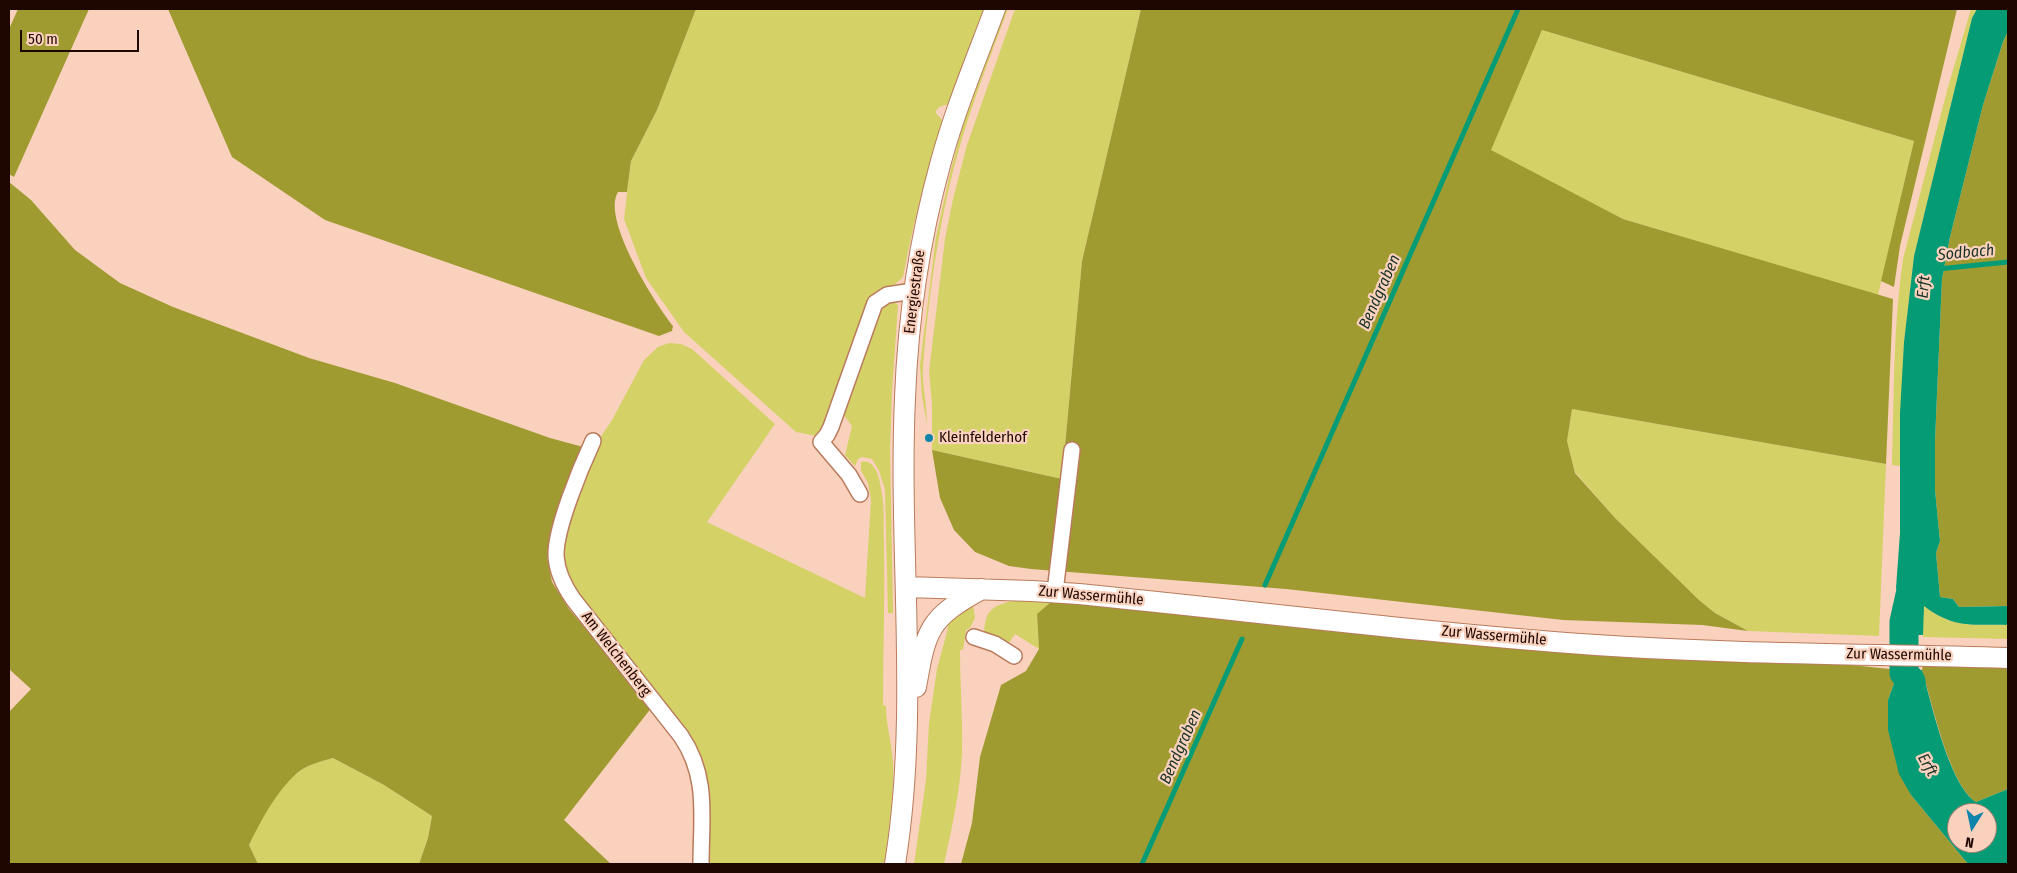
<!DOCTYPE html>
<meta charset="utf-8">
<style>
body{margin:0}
#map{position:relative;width:2017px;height:873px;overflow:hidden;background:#fad1bd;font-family:"Fira Sans Condensed",sans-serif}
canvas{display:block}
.frame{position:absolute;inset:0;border:10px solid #1e0700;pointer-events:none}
.north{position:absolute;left:1947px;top:803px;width:50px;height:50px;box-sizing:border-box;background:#fad1bd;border:1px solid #a28071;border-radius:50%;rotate:190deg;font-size:14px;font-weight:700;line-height:20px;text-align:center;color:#1e0700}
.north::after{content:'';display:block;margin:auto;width:18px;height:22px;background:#0e84aa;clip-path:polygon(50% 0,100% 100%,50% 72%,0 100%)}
.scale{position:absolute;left:20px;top:30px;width:119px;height:22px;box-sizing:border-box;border:2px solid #1e0700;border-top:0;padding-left:6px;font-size:15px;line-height:18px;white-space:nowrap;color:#1e0700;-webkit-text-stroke:4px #fad1bd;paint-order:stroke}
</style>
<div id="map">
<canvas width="2017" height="873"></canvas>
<div class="frame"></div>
<div class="north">N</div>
<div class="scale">50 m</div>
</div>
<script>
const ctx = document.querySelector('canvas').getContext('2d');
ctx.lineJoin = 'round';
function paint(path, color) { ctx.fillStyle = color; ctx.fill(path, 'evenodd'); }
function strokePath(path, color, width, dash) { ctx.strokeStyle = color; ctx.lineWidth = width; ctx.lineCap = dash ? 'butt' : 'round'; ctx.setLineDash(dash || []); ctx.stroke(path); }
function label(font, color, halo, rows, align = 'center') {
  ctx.font = font + ' "Fira Sans Condensed",sans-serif'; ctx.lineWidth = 4.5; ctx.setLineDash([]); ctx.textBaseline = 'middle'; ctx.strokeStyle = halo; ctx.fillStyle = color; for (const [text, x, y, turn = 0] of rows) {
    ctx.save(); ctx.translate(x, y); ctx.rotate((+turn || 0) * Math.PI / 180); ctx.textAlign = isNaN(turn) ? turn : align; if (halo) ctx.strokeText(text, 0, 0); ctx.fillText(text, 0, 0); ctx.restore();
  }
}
paint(new Path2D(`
 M 696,9 L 985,9 L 949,104 L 939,107 L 935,112 L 943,121 C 926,173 913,224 903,277 L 893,286 L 878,293 L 825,429 L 816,436 L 796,432 L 684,332 L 646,278 L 624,219 L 631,161 L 657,110 Z
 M 1005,9 L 1008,9 C 988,62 967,116 953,171 C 937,235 928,301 923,367 C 922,386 927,405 927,424 L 922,396 L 920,365 L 936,237 L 951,169 L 963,125 Z
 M 1015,9 L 1141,9 L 1082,261 L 1062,479 L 932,450 L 932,404 L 929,371 L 945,239 L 953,199 L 967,145 Z
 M 1971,9 L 1977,9 L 1972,18 L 1914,256 L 1904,342 L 1900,466 L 1892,465 C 1894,397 1893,326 1903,259 L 1948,87 Z
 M 1542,30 L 1914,141 L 1878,295 L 1623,219 L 1490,151 Z
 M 887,301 L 893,301 L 898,305 L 892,391 L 890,448 L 893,613 L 888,613 L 885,489 L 879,471 L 872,459 L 862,457 L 858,459 L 855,466 L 845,455 L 852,426 L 842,413 L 878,308 Z
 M 669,343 L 681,344 L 692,349 L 775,424 L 707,522 L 865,598 L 871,500 L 868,483 L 861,471 L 861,462 C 875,458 880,479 881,489 C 885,506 883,525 884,543 C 885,597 883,651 883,705 L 886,706 C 886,725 892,744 893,763 C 894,792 889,835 884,864 L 706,864 L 703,776 L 564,575 L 563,542 L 570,510 L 598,441 L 612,420 L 644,360 L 658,347 Z
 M 1572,409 L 1886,464 L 1879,636 L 1748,631 L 1715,613 L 1699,600 L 1616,519 L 1575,472 L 1567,441 Z
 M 1016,600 L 1052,601 L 1037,614 L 1039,649 L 1015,634 L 1006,647 L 984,632 C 986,607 994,606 1016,600 Z
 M 973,604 L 975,618 L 970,628 L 966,630 L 963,650 L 960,650 C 960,685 963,720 962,754 C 960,792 952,828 944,864 L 914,864 L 926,780 L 929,723 L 937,669 L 948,628 L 945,619 Z
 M 1923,605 C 1953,629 1973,624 2008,625 L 2008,639 L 1923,637 Z
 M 333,758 L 384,785 L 432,816 L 428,838 L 419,864 L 258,864 L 249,845 C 260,820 276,791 297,773 C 306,765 322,761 333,758 Z`), '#d4d167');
paint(new Path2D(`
 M 18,9 L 89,9 L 14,177 L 9,174 L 9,29 Z
 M 168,9 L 696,9 L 657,110 L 631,161 L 627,192 L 618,192 C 601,219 655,303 673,326 L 672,331 L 659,336 L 325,220 L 232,157 Z
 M 1141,9 L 1957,9 L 1900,246 L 1894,287 L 1881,281 L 1914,141 L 1542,30 L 1491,150 L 1623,219 L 1893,299 L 1886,464 L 1572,409 L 1567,441 L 1575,473 L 1616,519 L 1699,600 L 1715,613 L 1748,631 L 1702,625 L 1563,620 L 1286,589 L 1031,569 L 1009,566 L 975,552 L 954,530 L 940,498 L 932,450 L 1062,479 L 1082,261 Z
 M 2008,31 L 2008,606 L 1959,607 L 1953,599 L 1940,597 L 1936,553 L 1940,541 L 1935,490 L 1935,441 L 1942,279 L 1950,237 L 1983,105 L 2003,42 Z
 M 9,182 L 31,200 L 75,250 L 120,283 L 173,307 L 309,358 L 395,383 L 550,438 L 587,448 L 555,523 L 547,557 L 552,582 L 569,609 L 652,707 L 564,820 L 611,864 L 419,864 L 428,838 L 432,816 L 384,785 L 333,758 C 322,761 306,765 297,773 C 276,792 261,820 249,845 L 258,864 L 9,864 L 9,712 L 31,689 L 9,669 Z
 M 1052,601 L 1823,662 L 1899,670 L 1888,700 L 1911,795 L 1968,864 L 961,864 L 972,823 L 980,757 L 1001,685 L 1026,671 L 1039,649 L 1037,614 Z
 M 1923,665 L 2008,665 L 2008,789 L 1976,802 C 1949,784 1932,702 1922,670 Z`), '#9f9b31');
paint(new Path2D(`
 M 1977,9 L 2008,9 L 2008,31 L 2003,42 L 1983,105 L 1950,237 L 1942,279 L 1935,441 L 1935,490 L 1940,541 L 1936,553 L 1940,597 L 1953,599 L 1959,607 L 2008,606 L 2008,625 C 1972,624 1954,629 1924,606 L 1923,635 L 1912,635 L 1911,605 L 1910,635 L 1899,634 L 1900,606 L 1896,588 L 1900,533 L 1900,413 L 1904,342 L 1914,256 L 1972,18 Z
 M 1899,670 L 1922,670 C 1931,701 1949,785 1976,802 L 2008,789 L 2008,864 L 1968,864 L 1911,795 L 1899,774 L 1888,730 L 1888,700 ZM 1957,813 L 1987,813 L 1987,843 L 1957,843 Z`), '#059c75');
strokePath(new Path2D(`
 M 1938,269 L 2008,262
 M 1265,585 L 1518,9
 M 1142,864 L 1242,639`), '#059c75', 5);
strokePath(new Path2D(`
 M 1910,595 L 1904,622 L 1904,673 L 1911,681 L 1914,707`), '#059c75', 29);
const minor = new Path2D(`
 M 593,441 C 581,467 555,529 556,556 C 557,572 564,586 573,599 L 681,736 C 709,777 701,818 701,864
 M 860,494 L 849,475 L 821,442 L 827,435 L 831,427 L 875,303 L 887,295 L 913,291
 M 1055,592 L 1072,450
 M 974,637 L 995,644 L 1014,656`);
const major = new Path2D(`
 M 906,587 L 1032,591 L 1079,594 C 1251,611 1424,633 1596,645 C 1733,654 1871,654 2008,658
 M 916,687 C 926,630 928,618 982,589
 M 895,864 C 920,710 898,553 905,398 C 908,319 919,241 940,165 C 954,112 976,60 995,9`);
strokePath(minor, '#b97b5c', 18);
strokePath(major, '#b97b5c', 22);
strokePath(minor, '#fff', 15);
strokePath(major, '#fff', 20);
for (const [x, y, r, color] of [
 [929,438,5,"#0e84aa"]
]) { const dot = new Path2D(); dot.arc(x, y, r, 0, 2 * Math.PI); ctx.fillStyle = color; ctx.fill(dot); strokePath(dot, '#fad1bd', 2); }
label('15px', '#1e0700', '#fad1bd', [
 ["Energiestraße",915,292,-83],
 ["Zur Wassermühle",1091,596,5],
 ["Zur Wassermühle",1494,636,5],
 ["Am Welchenberg",616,654,52],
 ["Zur Wassermühle",1899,655,1]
]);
label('15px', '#1e0700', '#fad1bd', [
 ["Kleinfelderhof",939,438]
], 'left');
label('italic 16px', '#193329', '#fad1bd', [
 ["Sodbach",1966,253,-5],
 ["Erft",1924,287,-85],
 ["Bendgraben",1380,292,-66],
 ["Bendgraben",1181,747,-66],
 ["Erft",1927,765,60]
]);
</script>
